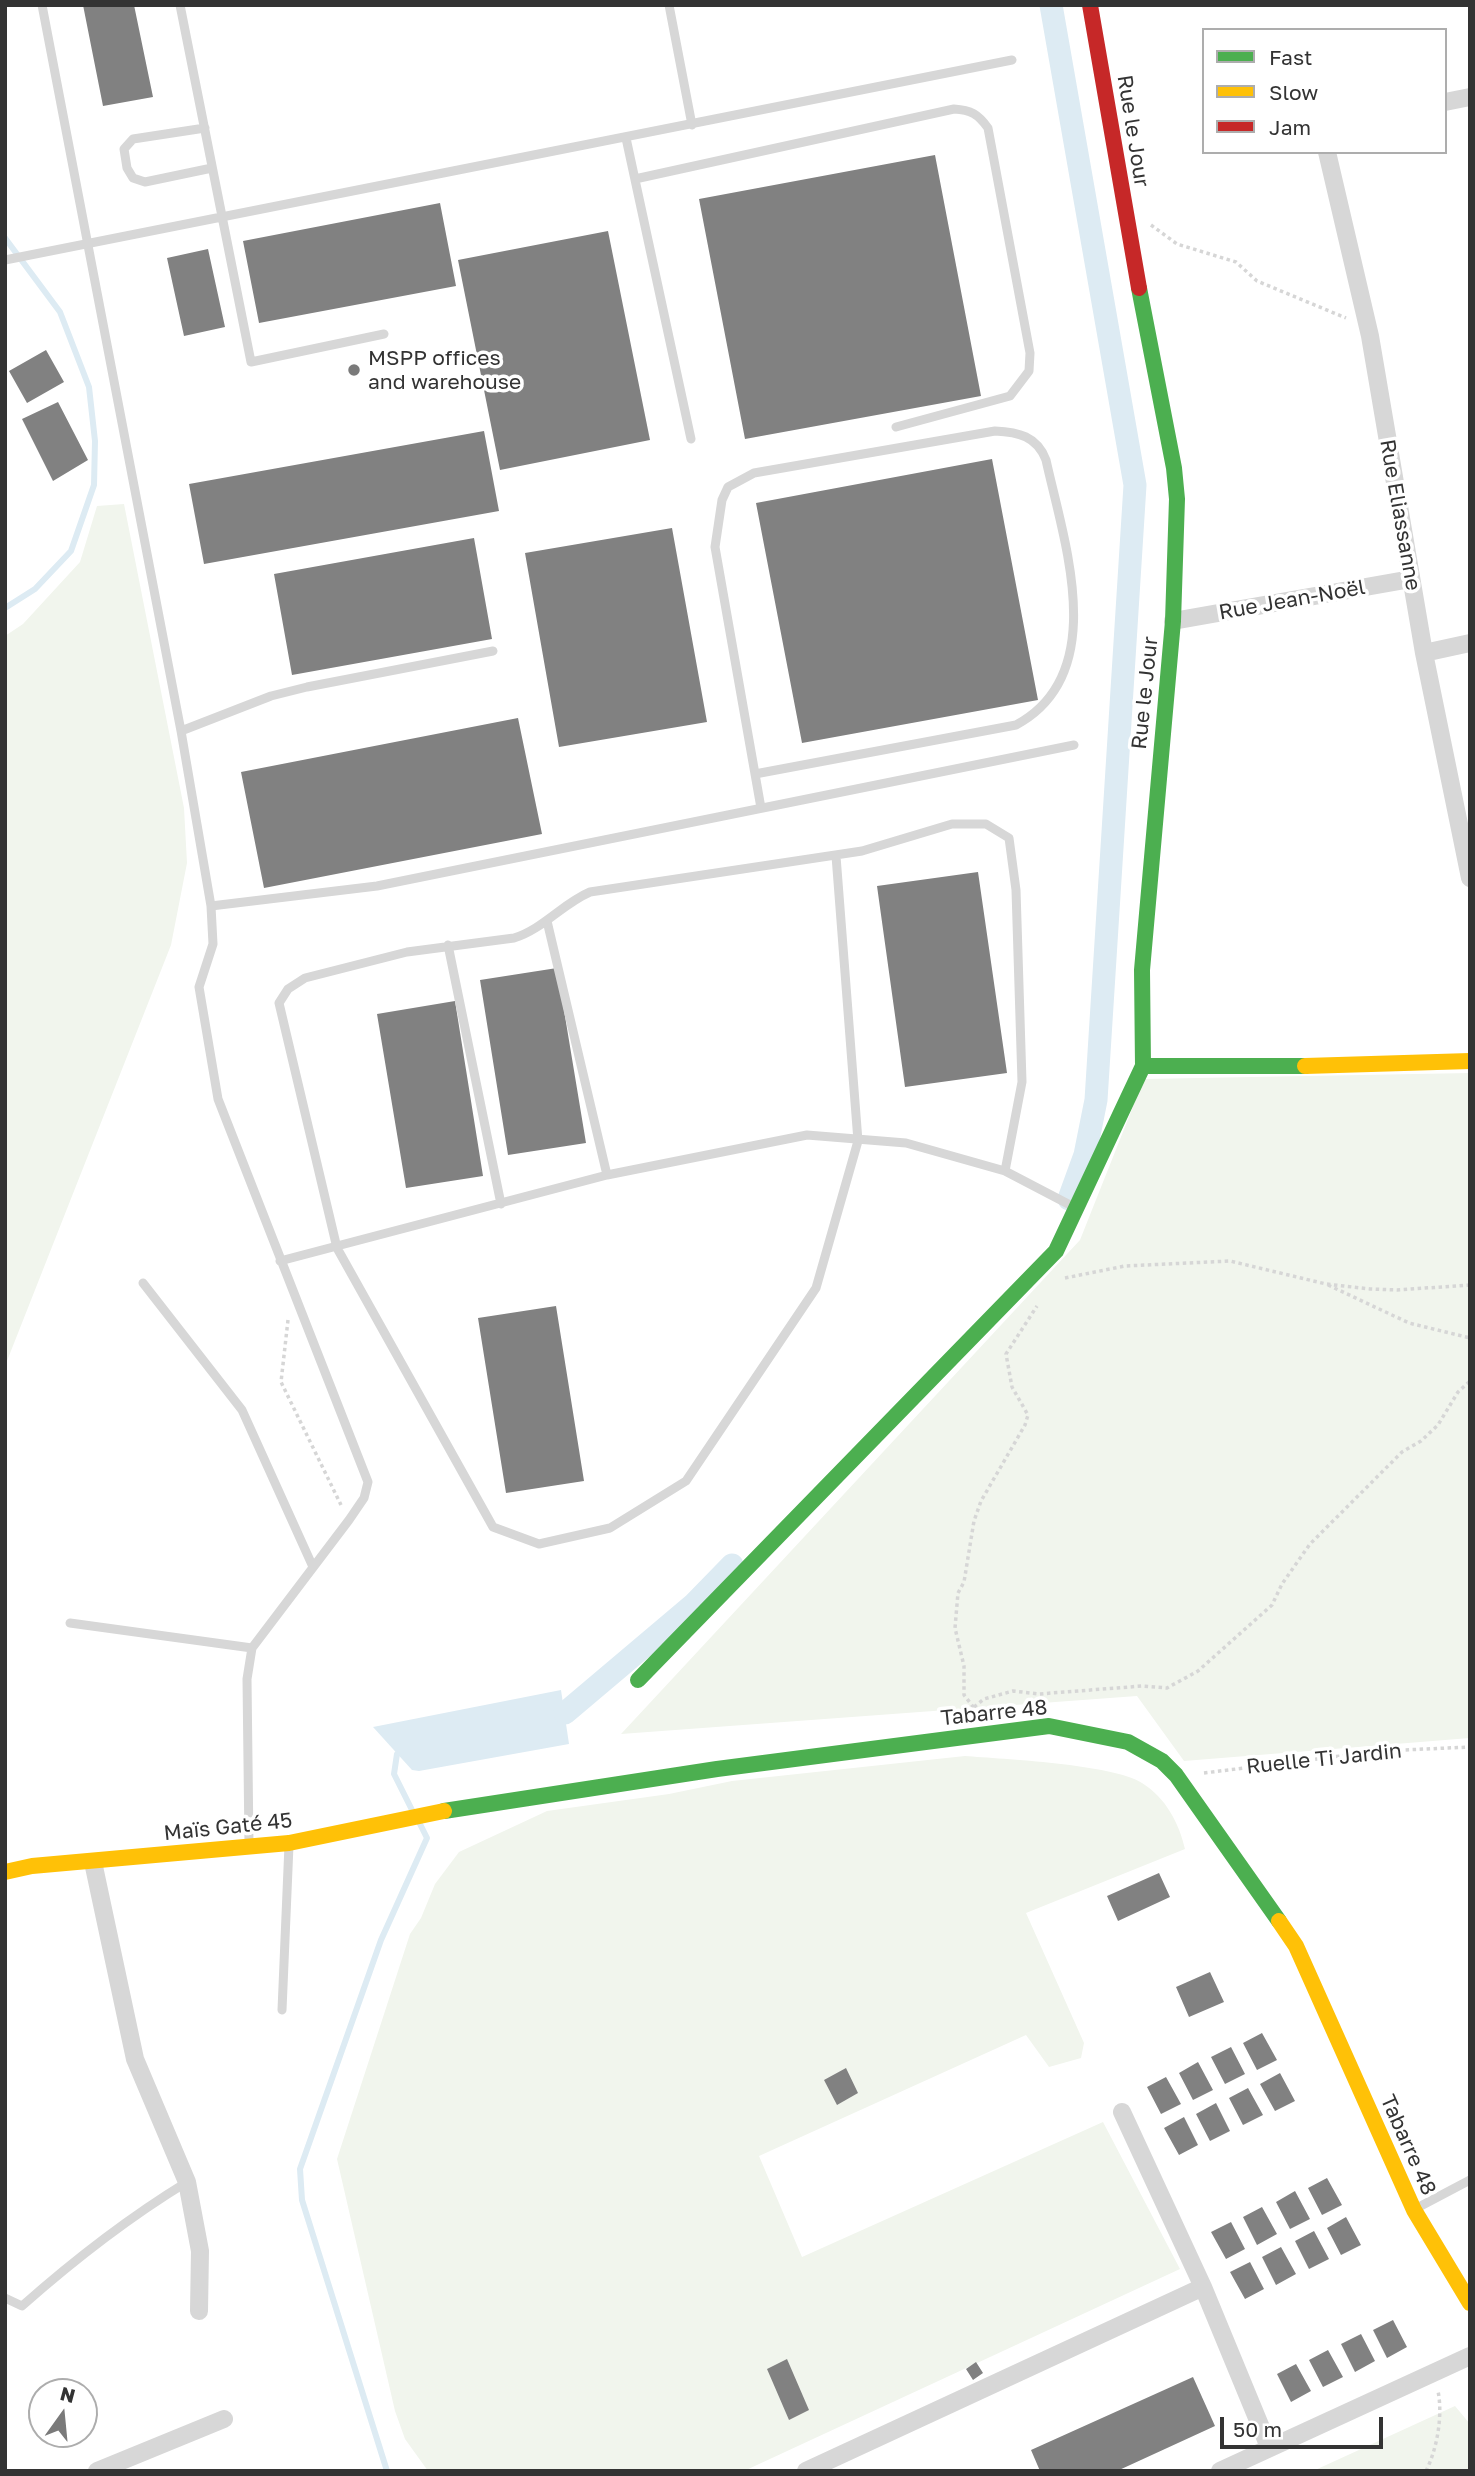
<!DOCTYPE html>
<meta charset="utf-8">
<style>
body{margin:0}
#map{position:relative;width:1475px;height:2476px;overflow:hidden;background:#fff;font-family:"Golos Text",sans-serif}
canvas{display:block}
.frame{position:absolute;inset:0;border:7px solid #333;pointer-events:none}
.legend{position:absolute;left:1202px;top:28px;width:245px;height:126px;box-sizing:border-box;background:#fff;border:2px solid #adadad;margin:0;padding:9px 12px;list-style:none;font-size:21px;color:#333}
.legend li{display:flex;align-items:center;gap:14px;height:35px}
.legend b{width:35px;border:2px solid #adadad}
.north{position:absolute;left:28px;top:2378px;width:70px;height:70px;box-sizing:border-box;background:#fff;border:2px solid #adadad;border-radius:50%;rotate:15deg;font-size:19px;font-weight:700;line-height:28px;text-align:center;color:#333}
.north::after{content:'';display:block;margin:auto;width:24px;height:32px;background:#7a7a7a;clip-path:polygon(50% 0,100% 100%,50% 72%,0 100%)}
.scale{position:absolute;left:1220px;top:2417px;width:163px;height:32px;box-sizing:border-box;border:4px solid #333;border-top:0;padding-left:9px;font-size:21px;line-height:24px;white-space:nowrap;color:#333;-webkit-text-stroke:5px #fff;paint-order:stroke}
</style>
<div id="map">
<canvas width="1475" height="2476"></canvas>
<div class="frame"></div>
<ul class="legend">
<li><b style="height:9px;background:#4caf50"></b>Fast</li>
<li><b style="height:9px;background:#ffc107"></b>Slow</li>
<li><b style="height:9px;background:#c62828"></b>Jam</li>
</ul>
<div class="north">N</div>
<div class="scale">50 m</div>
</div>
<script>
const ctx = document.querySelector('canvas').getContext('2d');
ctx.lineJoin = 'round';
function paint(path, color) { ctx.fillStyle = color; ctx.fill(path, 'evenodd'); }
function strokePath(path, color, width, dash) { ctx.strokeStyle = color; ctx.lineWidth = width; ctx.lineCap = dash ? 'butt' : 'round'; ctx.setLineDash(dash || []); ctx.stroke(path); }
function label(font, color, halo, rows, align = 'center') {
  ctx.font = font + ' "Golos Text",sans-serif'; ctx.lineWidth = 7; ctx.setLineDash([]); ctx.textBaseline = 'middle'; ctx.strokeStyle = halo; ctx.fillStyle = color; for (const [text, x, y, turn = 0] of rows) {
    ctx.save(); ctx.translate(x, y); ctx.rotate((+turn || 0) * Math.PI / 180); ctx.textAlign = isNaN(turn) ? turn : align; if (halo) ctx.strokeText(text, 0, 0); ctx.fillText(text, 0, 0); ctx.restore();
  }
}
paint(new Path2D(`
 M 124,504 L 184,808 L 187,863 L 171,945 L 5,1366 L 5,636 L 23,624 L 80,562 L 97,506 Z
 M 1470,1073 L 1470,1738 L 1184,1761 L 1137,1696 L 621,1734 L 1080,1240 L 1144,1079 Z
 M 965,1756 C 1002,1759 1113,1764 1142,1783 C 1166,1798 1179,1823 1185,1849 L 1026,1913 L 1084,2043 L 1081,2058 L 1049,2067 L 1026,2035 L 759,2156 L 802,2257 L 1103,2122 L 1180,2269 L 744,2471 L 428,2471 L 405,2439 L 395,2411 L 337,2159 L 410,1934 L 421,1918 L 435,1884 L 459,1852 L 547,1811 L 669,1794 L 732,1781 Z
 M 1455,2406 L 1470,2424 L 1470,2471 L 1313,2471 Z`), '#f1f5ed');
paint(new Path2D(`
 M 561,1690 L 569,1744 L 419,1771 L 412,1770 L 373,1727 Z`), '#ddebf3');
strokePath(new Path2D(`
 M 5,238 L 60,312 L 89,387 L 95,441 L 94,485 L 71,551 L 35,589 L 5,608
 M 397,1754 L 394,1774 L 412,1810
 M 387,2471 L 302,2200 L 300,2169 L 381,1940 L 427,1838 L 419,1822`), '#ddebf3', 6);
strokePath(new Path2D(`
 M 1051,5 L 1135,485 L 1096,1100 L 1085,1155 L 1069,1199
 M 565,1713 L 694,1604 L 732,1565`), '#ddebf3', 23);
paint(new Path2D(`
 M 83,5 L 134,5 L 153,97 L 103,106 Z
 M 935,155 L 981,396 L 745,439 L 699,199 Z
 M 440,203 L 456,286 L 259,323 L 243,241 Z
 M 608,231 L 650,440 L 500,470 L 458,260 Z
 M 208,249 L 225,327 L 184,336 L 167,258 Z
 M 46,350 L 64,382 L 27,403 L 9,371 Z
 M 58,402 L 88,460 L 53,481 L 22,419 Z
 M 484,431 L 499,511 L 204,564 L 189,484 Z
 M 992,459 L 1038,700 L 802,743 L 756,503 Z
 M 672,528 L 707,722 L 559,747 L 525,553 Z
 M 474,538 L 492,639 L 292,675 L 274,574 Z
 M 518,718 L 542,834 L 264,888 L 241,772 Z
 M 978,872 L 1007,1073 L 905,1087 L 877,886 Z
 M 557,968 L 586,1143 L 508,1155 L 480,980 Z
 M 455,1001 L 483,1176 L 406,1188 L 377,1014 Z
 M 556,1306 L 584,1481 L 506,1493 L 478,1318 Z
 M 1159,1873 L 1170,1897 L 1118,1921 L 1107,1896 Z
 M 1210,1972 L 1224,2002 L 1189,2017 L 1176,1987 Z
 M 1262,2033 L 1277,2060 L 1257,2070 L 1243,2043 Z
 M 1231,2047 L 1245,2074 L 1225,2084 L 1211,2057 Z
 M 1198,2062 L 1213,2090 L 1193,2100 L 1179,2073 Z
 M 846,2068 L 858,2093 L 837,2105 L 824,2080 Z
 M 1280,2073 L 1295,2101 L 1275,2111 L 1260,2084 Z
 M 1166,2077 L 1181,2104 L 1161,2114 L 1147,2087 Z
 M 1248,2088 L 1263,2115 L 1243,2125 L 1229,2098 Z
 M 1216,2103 L 1230,2131 L 1210,2141 L 1196,2114 Z
 M 1184,2117 L 1198,2145 L 1179,2155 L 1164,2128 Z
 M 1327,2178 L 1342,2205 L 1322,2215 L 1308,2188 Z
 M 1295,2191 L 1310,2219 L 1290,2229 L 1276,2202 Z
 M 1262,2207 L 1277,2234 L 1257,2245 L 1243,2217 Z
 M 1346,2217 L 1361,2245 L 1341,2255 L 1327,2228 Z
 M 1231,2222 L 1245,2249 L 1226,2259 L 1211,2232 Z
 M 1314,2231 L 1329,2259 L 1309,2269 L 1295,2241 Z
 M 1281,2247 L 1296,2274 L 1276,2285 L 1262,2257 Z
 M 1250,2262 L 1264,2289 L 1245,2299 L 1230,2272 Z
 M 1393,2320 L 1407,2347 L 1387,2358 L 1373,2330 Z
 M 1361,2334 L 1375,2361 L 1355,2372 L 1341,2344 Z
 M 1328,2350 L 1343,2377 L 1323,2387 L 1309,2360 Z
 M 787,2359 L 809,2410 L 789,2420 L 767,2369 Z
 M 976,2362 L 983,2373 L 973,2380 L 966,2369 Z
 M 1296,2364 L 1311,2391 L 1291,2402 L 1277,2374 Z
 M 1193,2377 L 1215,2426 L 1117,2471 L 1040,2471 L 1031,2450 Z`), '#818181');
strokePath(new Path2D(`
 M 1151,225 L 1177,244 L 1236,262 L 1257,281 L 1346,318
 M 1065,1278 L 1125,1266 L 1230,1261 L 1326,1284 L 1370,1289 L 1397,1290 L 1470,1285
 M 1328,1285 L 1409,1323 L 1470,1338
 M 288,1320 L 281,1382 L 341,1505
 M 974,1707 L 984,1699 L 1013,1691 L 1039,1694 L 1142,1686 L 1167,1688 L 1198,1671 L 1272,1605 L 1282,1584 L 1310,1544 L 1402,1452 L 1421,1441 L 1438,1425 L 1458,1392 L 1470,1381
 M 978,1713 L 964,1695 L 964,1666 L 955,1628 L 958,1593 L 964,1582 L 974,1521 L 981,1501 L 1025,1425 L 1028,1415 L 1012,1387 L 1006,1354 L 1037,1306
 M 1204,1773 L 1381,1751 L 1470,1747
 M 1426,2471 C 1437,2449 1443,2416 1438,2391`), '#d6d6d6', 3.5, [3.5, 3.5]);
strokePath(new Path2D(`
 M 42,5 L 181,731 L 211,906 L 213,944 L 199,987 L 218,1099 L 368,1482 L 364,1498 L 349,1520 L 252,1648 L 247,1679 L 249,1845
 M 180,5 L 251,362 L 384,334
 M 669,5 L 692,125
 M 205,128 L 133,139 L 124,149 L 127,168 L 133,178 L 145,182 L 212,168
 M 626,138 L 691,439
 M 635,179 L 954,109 C 971,110 978,114 988,128 L 1030,353 L 1029,371 L 1010,396 L 896,427
 M 5,260 L 1012,60
 M 181,731 L 271,696 L 307,687 L 493,651
 M 755,774 L 1016,725 C 1111,674 1064,542 1046,460 C 1037,436 1018,432 995,431 L 754,473 L 728,487 L 722,500 L 715,547 L 761,808
 M 836,856 L 858,1141 L 816,1288 L 686,1481 L 610,1528 L 539,1544 L 493,1527 L 337,1248 L 279,1003 L 288,989 L 305,978 L 407,952 L 514,938 C 543,929 562,904 590,892 L 862,851 L 952,824 L 986,824 L 1009,838 L 1016,890 L 1022,1082 L 1005,1171
 M 211,906 L 377,886 L 1074,745
 M 547,921 L 607,1175
 M 448,945 L 501,1204
 M 280,1261 L 607,1175 L 807,1135 L 906,1143 L 1005,1171 L 1072,1206
 M 143,1283 L 242,1410 L 313,1567
 M 70,1623 L 252,1648
 M 282,2010 L 289,1845
 M 1415,2209 L 1470,2180
 M 5,2298 L 22,2306 C 74,2260 128,2218 187,2182`), '#d7d7d7', 9);
strokePath(new Path2D(`
 M 1445,102 L 1470,97
 M 1327,152 L 1370,336 L 1424,653 L 1470,878
 M 1173,621 L 1411,579
 M 1424,653 L 1470,643
 M 93,1862 L 135,2059 L 187,2182 L 200,2251 L 199,2311
 M 1122,2112 L 1203,2287 L 1269,2447
 M 97,2471 L 224,2419
 M 806,2471 L 1203,2287
 M 1220,2471 L 1470,2356`), '#d7d7d7', 18);
strokePath(new Path2D(`
 M 1139,288 L 1174,468 L 1177,499 L 1173,621 L 1142,970 L 1143,1066 L 1305,1066
 M 638,1680 L 1056,1251 L 1143,1066
 M 444,1811 L 717,1769 L 1049,1726 L 1128,1742 L 1162,1761 L 1176,1775 L 1279,1921`), '#4caf50', 16);
strokePath(new Path2D(`
 M 1305,1066 L 1470,1061
 M 5,1872 L 32,1866 L 289,1843 L 444,1811
 M 1279,1921 L 1296,1946 L 1414,2210 L 1470,2303`), '#ffc107', 16);
strokePath(new Path2D(`
 M 1090,5 L 1139,288`), '#c62828', 16);
for (const [x, y, r, color] of [
 [354,370,7,"#7a7a7a"]
]) { const dot = new Path2D(); dot.arc(x, y, r, 0, 2 * Math.PI); ctx.fillStyle = color; ctx.fill(dot); strokePath(dot, '#fff', 2.5); }
label('21px', '#333', '#fff', [
 ["Rue le Jour",1133,131,81],
 ["Rue Eliassanne",1400,515,80],
 ["Rue Jean-Noël",1292,600,-10],
 ["Rue le Jour",1145,693,-84],
 ["Tabarre 48",994,1713,-6],
 ["Ruelle Ti Jardin",1324,1759,-6],
 ["Maïs Gaté 45",228,1827,-6],
 ["Tabarre 48",1408,2145,66]
]);
label('21px', '#333', '#fff', [
 ["MSPP offices",368,358],
 ["and warehouse",368,382]
], 'left');
</script>
